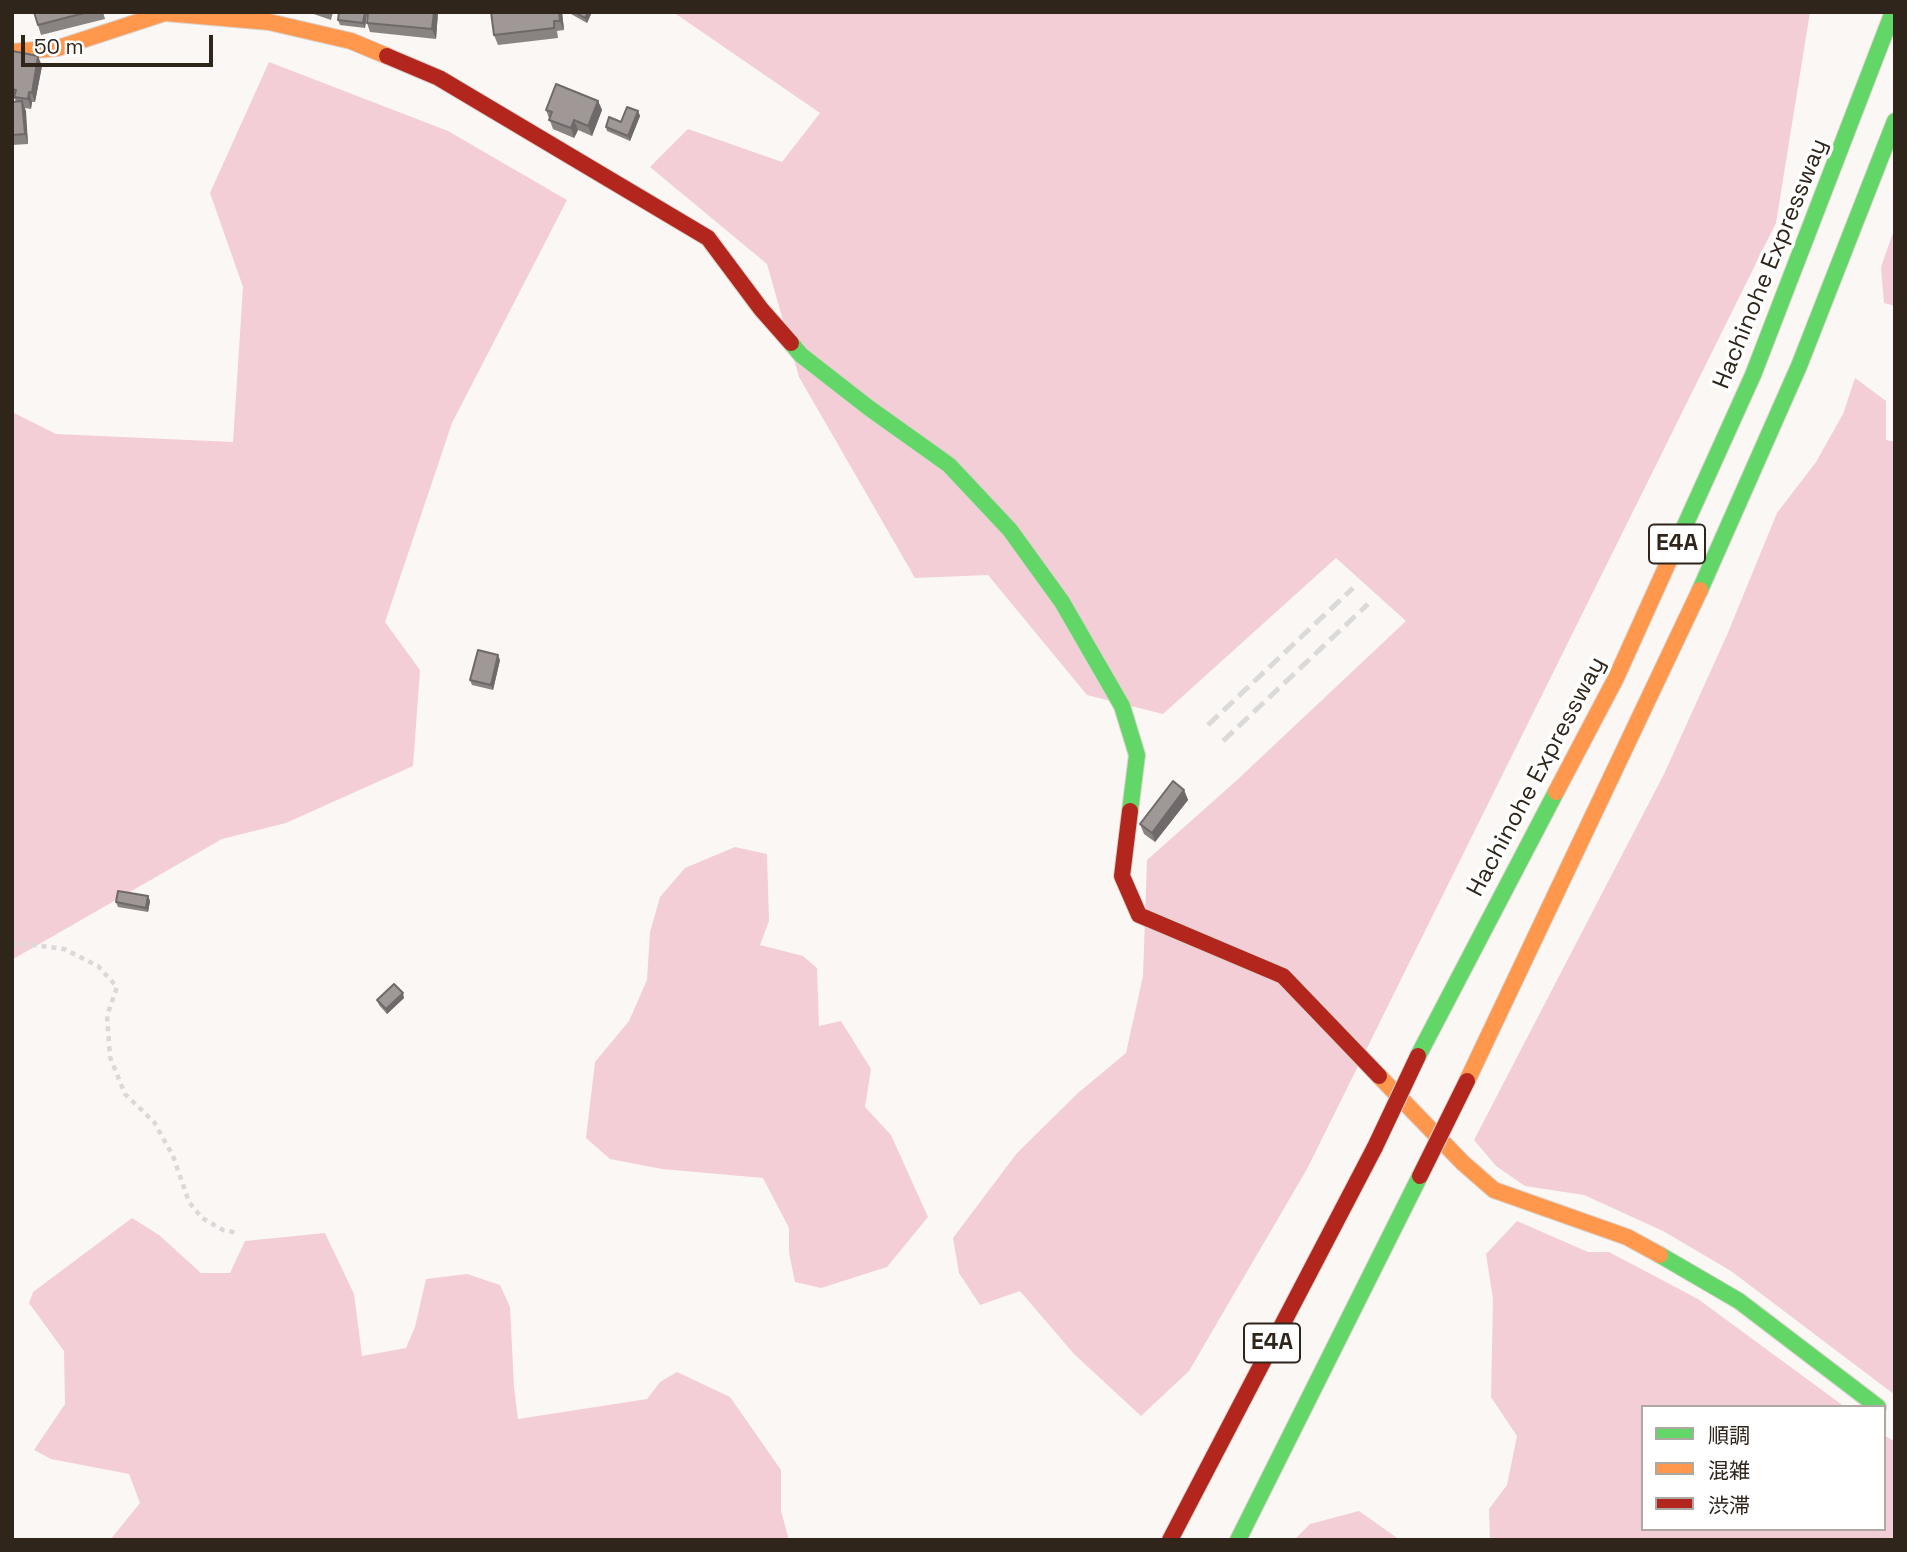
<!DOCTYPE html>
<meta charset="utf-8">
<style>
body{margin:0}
#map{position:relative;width:1907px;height:1552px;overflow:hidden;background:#faf7f5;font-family:"Space Grotesk","Noto Sans JP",sans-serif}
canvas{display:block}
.frame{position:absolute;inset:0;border:14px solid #2f251b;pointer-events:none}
.legend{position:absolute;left:1641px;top:1405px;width:245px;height:126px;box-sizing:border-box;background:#fff;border:2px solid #aca8a4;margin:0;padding:9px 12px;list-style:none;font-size:21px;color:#2f251b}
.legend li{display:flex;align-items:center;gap:14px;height:35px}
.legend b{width:35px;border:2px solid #aca8a4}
.scale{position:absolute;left:21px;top:35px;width:192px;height:32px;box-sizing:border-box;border:4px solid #2f251b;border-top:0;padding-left:9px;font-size:21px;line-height:24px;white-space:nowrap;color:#2f251b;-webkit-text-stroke:5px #fff;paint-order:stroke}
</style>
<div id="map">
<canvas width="1907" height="1552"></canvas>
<div class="frame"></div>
<ul class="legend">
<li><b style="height:9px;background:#63d668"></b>順調</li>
<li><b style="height:9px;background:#ff974d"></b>混雑</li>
<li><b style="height:9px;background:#b3261e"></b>渋滞</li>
</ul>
<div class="scale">50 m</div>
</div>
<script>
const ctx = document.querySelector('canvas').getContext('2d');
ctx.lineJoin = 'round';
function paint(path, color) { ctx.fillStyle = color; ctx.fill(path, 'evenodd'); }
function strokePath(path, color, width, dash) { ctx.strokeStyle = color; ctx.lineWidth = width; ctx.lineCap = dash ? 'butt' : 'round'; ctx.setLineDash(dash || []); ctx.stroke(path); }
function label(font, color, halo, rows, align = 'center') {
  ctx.font = font + ' "Space Grotesk",sans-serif'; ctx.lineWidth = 7; ctx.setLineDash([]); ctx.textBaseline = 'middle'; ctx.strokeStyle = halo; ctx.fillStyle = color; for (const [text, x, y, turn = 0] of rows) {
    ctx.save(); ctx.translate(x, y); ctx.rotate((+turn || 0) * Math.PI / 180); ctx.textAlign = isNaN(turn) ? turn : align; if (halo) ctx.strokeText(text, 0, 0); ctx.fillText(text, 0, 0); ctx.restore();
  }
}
paint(new Path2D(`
 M 673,12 L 1810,12 L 1776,223 L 1307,1169 L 1189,1371 L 1141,1416 L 1074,1354 L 1020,1291 L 980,1305 L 959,1273 L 953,1238 L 1017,1153 L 1078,1093 L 1126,1053 L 1143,976 L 1147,860 L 1236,781 L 1406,621 L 1336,558 L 1163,714 L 1087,695 L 988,575 L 915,578 L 799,377 L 767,264 L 650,167 L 688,129 L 782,162 L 820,113 Z
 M 269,62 L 448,131 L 567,200 L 452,423 L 385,622 L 420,670 L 413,766 L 286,823 L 222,839 L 15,958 L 12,956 L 12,412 L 56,434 L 233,442 L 243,287 L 210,193 Z
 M 1895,227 L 1895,306 L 1884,303 L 1881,267 Z
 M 1855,378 L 1886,401 L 1886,440 L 1895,442 L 1895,1395 L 1731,1271 L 1663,1231 L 1584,1195 L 1525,1186 L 1496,1166 L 1474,1140 L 1664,774 L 1727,635 L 1777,513 L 1816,462 L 1843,414 Z
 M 735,847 L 767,854 L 769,921 L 760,945 L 803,956 L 817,968 L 819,1026 L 841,1021 L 871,1069 L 865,1107 L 891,1135 L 928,1217 L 887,1267 L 821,1288 L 795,1282 L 789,1253 L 789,1228 L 763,1178 L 662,1169 L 610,1159 L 586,1138 L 595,1062 L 629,1021 L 647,980 L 650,932 L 660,897 L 685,868 Z
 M 132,1218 L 159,1235 L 201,1273 L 230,1273 L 245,1241 L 325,1233 L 354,1294 L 362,1356 L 406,1348 L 415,1327 L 426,1279 L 467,1274 L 500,1285 L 510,1307 L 514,1387 L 518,1419 L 647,1399 L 660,1382 L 677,1372 L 730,1397 L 781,1470 L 781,1511 L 789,1540 L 110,1540 L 140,1503 L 129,1474 L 51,1459 L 34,1450 L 65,1404 L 64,1351 L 29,1303 L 33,1292 Z
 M 1517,1221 L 1588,1252 L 1609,1252 L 1698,1299 L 1845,1407 L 1643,1407 L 1643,1529 L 1884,1529 L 1884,1435 L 1895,1442 L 1895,1540 L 1490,1540 L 1489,1509 L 1507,1485 L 1517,1436 L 1491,1397 L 1493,1299 L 1486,1254 Z
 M 1359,1511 L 1400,1540 L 1294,1540 L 1310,1524 Z`), '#f4ced7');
const fast = new Path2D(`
 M 791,343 L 801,355 L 869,408 L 949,465 L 1010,530 L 1062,602 L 1122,706 L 1137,755 L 1130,811
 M 1682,532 L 1753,375 L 1893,12
 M 1700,590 L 1799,366 L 1895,121
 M 1418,1056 L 1556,792
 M 1660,1255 L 1739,1301 L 1878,1407
 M 1238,1540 L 1420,1176`);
const slow = new Path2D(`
 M 12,52 L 58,48 L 165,13 L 269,22 L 351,41 L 387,56
 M 1556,792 L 1616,678 L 1682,532
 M 1379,1076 L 1463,1163 L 1494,1190 L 1627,1237 L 1660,1255
 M 1467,1081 L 1700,590`);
const jam = new Path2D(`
 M 387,56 L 439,78 L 708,238 L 761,309 L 791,343
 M 1130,811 L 1122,876 L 1139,915 L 1283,976 L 1379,1076
 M 1170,1540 L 1375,1147`);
strokePath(fast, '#dad3cd', 18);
strokePath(slow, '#dad3cd', 18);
strokePath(jam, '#dad3cd', 18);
strokePath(new Path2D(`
 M 12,945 L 19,943 L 64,949 L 98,966 L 117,987 L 107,1016 L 110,1057 L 125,1094 L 154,1122 L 173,1156 L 189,1202 L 202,1218 L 223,1230 L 238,1233`), '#dbd9d8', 4.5, [5, 5]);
strokePath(fast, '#63d668', 16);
strokePath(slow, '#ff974d', 16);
strokePath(jam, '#b3261e', 16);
strokePath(new Path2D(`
 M 1208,725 L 1353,588
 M 1223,741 L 1368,604`), '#dbdad8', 5, [14, 7]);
const jamBridge = new Path2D(`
 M 1375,1147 L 1418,1056
 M 1420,1176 L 1467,1081`);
strokePath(jamBridge, '#d8d4d2', 18, []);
strokePath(jamBridge, '#b3261e', 16);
paint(new Path2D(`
 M 34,12 L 103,12 L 105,19 L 41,35 Z
 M 308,12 L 333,12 L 331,20 Z
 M 367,12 L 365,28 L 340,25 L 338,20 Z
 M 368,12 L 438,12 L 436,39 L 370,32 L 367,23 Z
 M 562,12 L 564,30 L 557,31 L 558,38 L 498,45 L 494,35 Z
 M 571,12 L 592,12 L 587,23 L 571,14 Z
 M 12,51 L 42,66 L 35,102 L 32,102 L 31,109 L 25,108 L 28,144 L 12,145 L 12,102 L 16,102 L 15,99 L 12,98 Z
 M 598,101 L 602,110 L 592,136 L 578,130 L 574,138 L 553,129 L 546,110 Z
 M 638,111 L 640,116 L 630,141 L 607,131 L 606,127 L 621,122 Z
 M 500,660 L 493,690 L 472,685 L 470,680 Z
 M 1184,790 L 1188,800 L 1155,842 L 1144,834 L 1140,824 Z
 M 148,896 L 150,901 L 148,912 L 118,907 L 116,902 Z
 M 404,998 L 387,1014 L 379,1005 L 377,1000 Z`), '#898381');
paint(new Path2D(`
 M 365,12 L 367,12 L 365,28 L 363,23 Z
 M 434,12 L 438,12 L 436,39 L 432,29 Z
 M 559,12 L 562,12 L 564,30 L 560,21 Z
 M 588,12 L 592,12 L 587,23 L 585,18 Z
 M 38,56 L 42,66 L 35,102 L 32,93 Z
 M 29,92 L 32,102 L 31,109 L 28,99 Z
 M 22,101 L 26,111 L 28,144 L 25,134 Z
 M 598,101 L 602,110 L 592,136 L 588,126 Z
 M 638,111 L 640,116 L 630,141 L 628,136 Z
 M 574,120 L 578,130 L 574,138 L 571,128 Z
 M 498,655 L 500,660 L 493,690 L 491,685 Z
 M 1184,790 L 1188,800 L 1155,842 L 1152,833 Z
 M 148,896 L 150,901 L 148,912 L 146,908 Z
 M 403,993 L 404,998 L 387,1014 L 386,1009 Z`), '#6f6a69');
const building = new Path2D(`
 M 34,12 L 88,12 L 38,25 Z
 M 339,12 L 365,12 L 363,23 L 338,20 Z
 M 368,12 L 434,12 L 432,29 L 367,23 Z
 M 491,12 L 559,12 L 560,21 L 554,21 L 554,28 L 494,35 Z
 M 575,12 L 588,12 L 585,18 Z
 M 12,51 L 38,56 L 32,93 L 29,92 L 28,99 L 14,97 L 16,90 L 12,89 Z
 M 556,84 L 598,101 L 588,126 L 574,120 L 571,128 L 549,120 L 552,112 L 546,110 Z
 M 22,101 L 25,134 L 12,135 L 12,102 Z
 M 627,107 L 638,111 L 628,136 L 606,127 L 609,117 L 621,122 Z
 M 478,650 L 498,655 L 491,685 L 470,680 Z
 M 1173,781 L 1184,790 L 1152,833 L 1140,824 Z
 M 118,891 L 148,896 L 146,908 L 116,902 Z
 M 394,984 L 403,993 L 386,1009 L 377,1000 Z`);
paint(building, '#9f9896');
strokePath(building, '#6f6a69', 2);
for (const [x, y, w] of [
 [1677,544,56],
 [1272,1343,56]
]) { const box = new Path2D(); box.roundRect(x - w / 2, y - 19.5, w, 39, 5); ctx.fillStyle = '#fff'; ctx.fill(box); strokePath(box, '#2f251b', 2); }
label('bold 23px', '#2f251b', null, [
 ["E4A",1677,544],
 ["E4A",1272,1343]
]);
label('24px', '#2f251b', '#fff', [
 ["Hachinohe Expressway",1771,264,-68],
 ["Hachinohe Expressway",1537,777,-62]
]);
</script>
